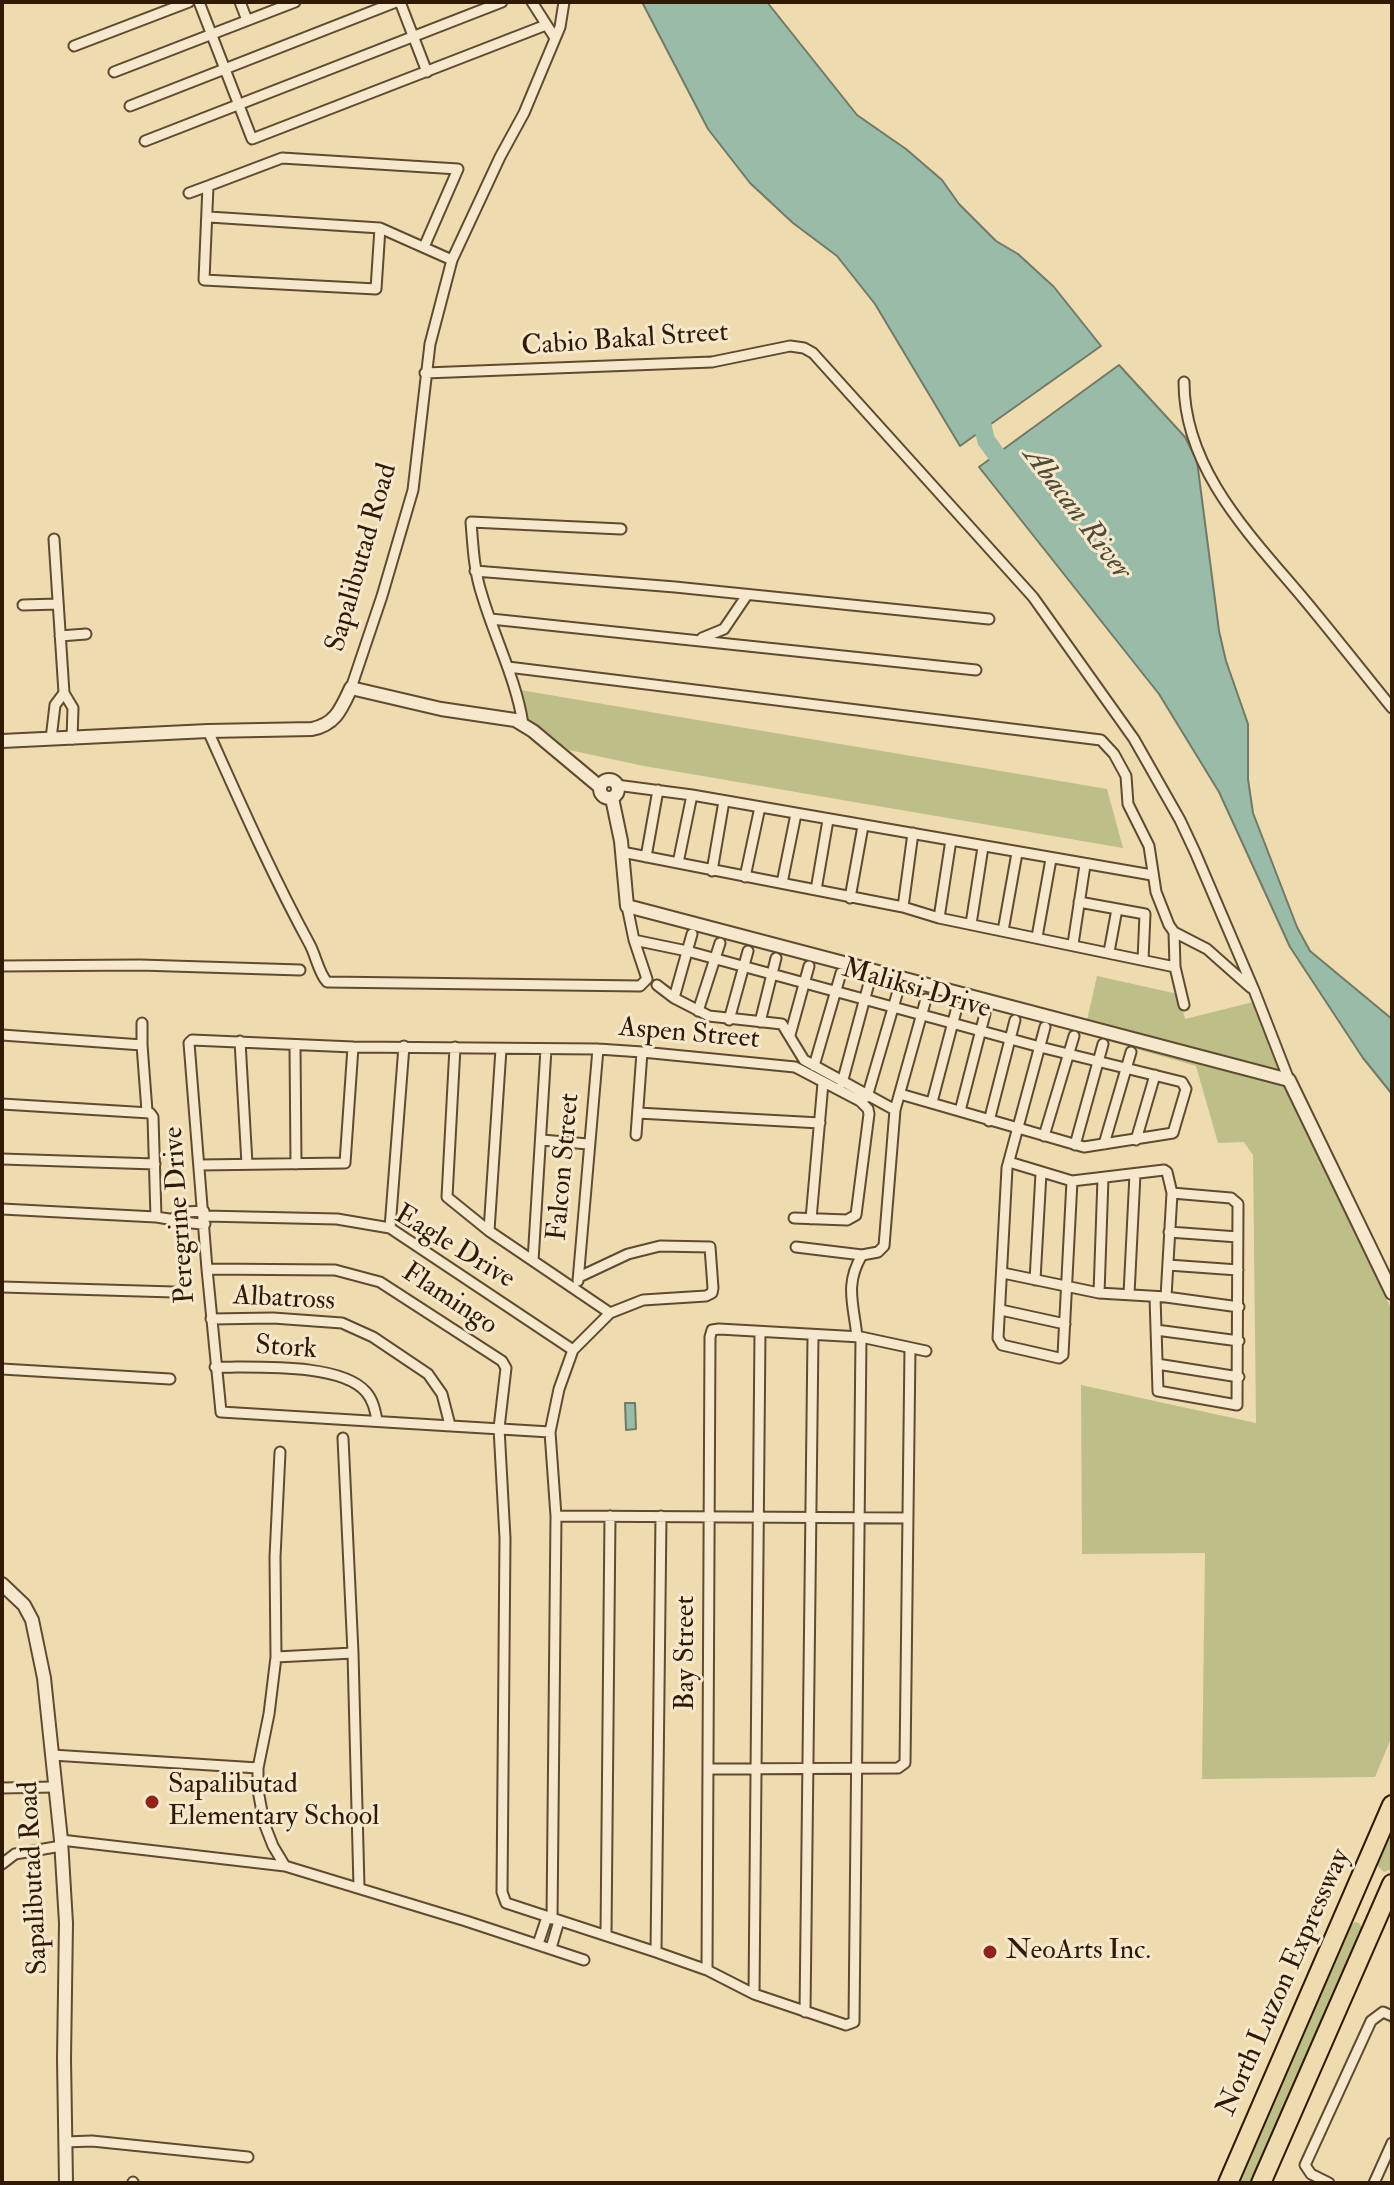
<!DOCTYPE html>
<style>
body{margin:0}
#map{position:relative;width:1394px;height:2185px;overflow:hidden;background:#efdbb0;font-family:"IM FELL Double Pica",serif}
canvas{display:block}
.frame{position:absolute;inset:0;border:4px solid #301905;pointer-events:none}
</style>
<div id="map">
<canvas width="1394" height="2185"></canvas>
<div class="frame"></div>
</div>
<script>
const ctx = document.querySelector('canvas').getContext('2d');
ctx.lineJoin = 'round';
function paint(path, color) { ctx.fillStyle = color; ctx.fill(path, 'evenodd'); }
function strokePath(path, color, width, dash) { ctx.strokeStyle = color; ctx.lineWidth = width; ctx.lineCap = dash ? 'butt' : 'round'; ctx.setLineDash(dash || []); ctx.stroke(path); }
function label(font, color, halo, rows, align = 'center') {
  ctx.font = font + ' "IM FELL Double Pica",serif'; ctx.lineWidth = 6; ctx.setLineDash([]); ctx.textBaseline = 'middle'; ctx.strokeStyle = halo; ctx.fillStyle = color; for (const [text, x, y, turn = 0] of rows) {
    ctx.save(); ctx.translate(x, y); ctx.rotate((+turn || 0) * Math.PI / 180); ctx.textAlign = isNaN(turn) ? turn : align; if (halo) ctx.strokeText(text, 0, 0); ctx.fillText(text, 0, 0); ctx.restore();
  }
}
paint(new Path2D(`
 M 520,690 L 1107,789 L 1123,848 L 644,766 L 569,750 L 529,720 Z
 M 1097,976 L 1178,994 L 1185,1019 L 1257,1001 L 1392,1311 L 1392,1736 L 1375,1777 L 1202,1779 L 1205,1553 L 1082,1554 L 1081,1385 L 1256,1423 L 1253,1155 L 1244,1142 L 1218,1143 L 1196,1066 L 1084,1034 Z
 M 1392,1824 L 1392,1869 L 1384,1872 L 1377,1865 L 1377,1860 Z
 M 1355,1922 L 1359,1923 L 1364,1931 L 1255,2183 L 1234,2183 L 1347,1928 Z`), '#bebe88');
const water = new Path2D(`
 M 642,2 L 767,2 L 857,115 L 906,149 L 942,180 L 959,204 L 996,241 L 1018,254 L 1054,287 L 1101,346 L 960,446 L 875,304 L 837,256 L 793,223 L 750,183 L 708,129 Z
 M 1119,365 L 1185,437 L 1197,461 L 1219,631 L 1226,661 L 1248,724 L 1248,779 L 1253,813 L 1297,927 L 1310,951 L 1392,1019 L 1392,1094 L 1363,1058 L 1290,947 L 1219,792 L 1159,694 L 979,467 Z
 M 625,1403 L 635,1403 L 636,1429 L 626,1430 Z`);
paint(water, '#9abba8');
strokePath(water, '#707a67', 2);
strokePath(new Path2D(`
 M 978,406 L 986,440 L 1009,472`), '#9abba8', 18);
const minor = new Path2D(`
 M 199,2 L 252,139 L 546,25
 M 240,2 L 247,20
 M 400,2 L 427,72
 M 532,2 L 555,38
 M 74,46 L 189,2
 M 114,72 L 295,2
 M 130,106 L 396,2
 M 145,141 L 502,2
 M 208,186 L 282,158 L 458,169 L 424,247
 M 189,193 L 208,186 L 204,280 L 376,289 L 380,228
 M 209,217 L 380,228 L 452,260
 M 425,373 L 712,362 L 790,346 L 804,348 L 813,353 L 1033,597 L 1134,739 L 1180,820 L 1195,852 L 1254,990 L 1289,1080
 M 1184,382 C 1184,469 1250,535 1303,598 C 1333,634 1362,671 1392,708
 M 54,539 L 64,693 L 73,708 L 72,739
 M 475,571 L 675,587 L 989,619
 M 23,605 L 58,604
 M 491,619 L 976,670
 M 60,636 L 86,634
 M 702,638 L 724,629 L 747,595
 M 508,667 L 1101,740 L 1114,754 L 1126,776 L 1128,804 L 1149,846 L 1156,892 L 1169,925 L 1174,932 L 1207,949 L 1251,988
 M 351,688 L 382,596 L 413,490 L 430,344 L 452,260 L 500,157 L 524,113 L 560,27 L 564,2
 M 523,724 C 516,679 495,639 482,595 C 474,571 473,547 471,522 L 621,529
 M 208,731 C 240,802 272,875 309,943 C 316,955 318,972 327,982 L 640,986 L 647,979 L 634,940 L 627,906
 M 51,739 L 55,705 L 64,693
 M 616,785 L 692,795 L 1152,875
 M 622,852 L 903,907 L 939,918 L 1175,967
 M 646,857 L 658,790
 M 678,863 L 692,795
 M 712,871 L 724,801
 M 745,877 L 760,807
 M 782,883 L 796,814
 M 816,890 L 828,820
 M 850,898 L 863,826
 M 1079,902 L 1145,914 L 1143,960
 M 903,907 L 913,833
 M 939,918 L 951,840
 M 971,924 L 983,847
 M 1003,931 L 1017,853
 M 1174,932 L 1175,967 L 1184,1005
 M 1037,937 L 1051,859
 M 634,940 L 687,951 L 1040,1047 L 1182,1082 L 1186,1089 L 1173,1133 L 1084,1147 L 900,1094
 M 1073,944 L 1085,865
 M 1109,952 L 1117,909
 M 2,966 L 140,965 L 300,970
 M 657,985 L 674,998 L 709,1016 L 782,1024 L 804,1060 L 895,1110
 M 674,998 L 692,934
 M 698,1011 L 720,943
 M 729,1020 L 748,951
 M 760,1022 L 776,958
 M 1045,1027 L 1007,1168 L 998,1338 L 1002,1345 L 1059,1358 L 1063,1355 L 1072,1181
 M 2,1035 L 142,1045 L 147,1111
 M 790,1035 L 809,966
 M 240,1041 L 247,1164
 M 142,1045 L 142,1023
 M 295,1045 L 296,1164
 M 455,1047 L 447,1197 L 489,1231 L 610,1313
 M 814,1066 L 841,973
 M 842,1083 L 869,983
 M 867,1097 L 898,991
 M 932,1102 L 957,1007
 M 2,1104 L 150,1113 L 153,1117 L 156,1217
 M 960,1111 L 985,1014
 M 638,1113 L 820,1123
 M 989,1121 L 1015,1020
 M 636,1135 L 642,1052
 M 1044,1136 L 1074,1036
 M 542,1140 L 588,1144
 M 1136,1140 L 1155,1075
 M 1104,1144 L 1131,1052
 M 1075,1145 L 1103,1044
 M 2,1159 L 155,1164
 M 1009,1162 L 1072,1181 L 1164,1170 L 1167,1172 L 1172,1193 L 1166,1297
 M 200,1165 L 345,1163 L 353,1047
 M 2,1209 L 156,1217 C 173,1219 187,1224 205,1224
 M 205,1216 L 337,1219 L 390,1228 L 573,1350
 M 172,1219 L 185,1212 L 204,1211
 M 811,1219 L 823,1083
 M 390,1228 L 404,1046
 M 489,1231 L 501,1049
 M 1169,1232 L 1238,1237
 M 796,1247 L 862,1255
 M 533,1261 L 546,1049
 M 1168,1265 L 1238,1270
 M 207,1269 L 335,1270 L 380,1282 L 502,1361 L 506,1368 L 499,1428 L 505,1538 L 502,1892 L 506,1903 L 656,1952 L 707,1970 L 754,1994 L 846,2025 L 854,2022 L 861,1337
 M 1003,1273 L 1099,1293 L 1166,1297 L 1239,1307
 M 1035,1280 L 1041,1173
 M 578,1281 L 598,1049
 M 2,1287 L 174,1292
 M 1099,1293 L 1103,1178
 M 1129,1294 L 1135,1174
 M 1155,1297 L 1158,1391 L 1237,1405 L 1238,1204 L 1231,1198 L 1172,1193
 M 1001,1310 L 1065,1324
 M 211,1319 L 273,1318 L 342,1323 L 373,1337 L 428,1374 L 442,1394 L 450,1425
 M 1156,1330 L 1239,1341
 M 857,1337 C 854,1305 844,1285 862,1255 L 878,1252 L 884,1246 L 895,1110 L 926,999
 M 1157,1364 L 1239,1377
 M 215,1367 C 253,1368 340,1362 366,1392 C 373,1400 375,1410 377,1420
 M 2,1369 L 170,1379
 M 550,1432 L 221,1412 L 207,1269 L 189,1043 L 192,1040 L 353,1047 L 598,1049 L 642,1052 L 795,1067 L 860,1101 L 868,1109 L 869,1114 L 856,1215 L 847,1220 L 794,1218
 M 343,1438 L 353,1653 L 359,1887
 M 280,1452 L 275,1557 L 276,1657 L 269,1714 L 258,1768 L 258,1790 L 264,1823 L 273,1846 L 285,1866
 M 556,1516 L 908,1518
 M 276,1657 L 353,1653
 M 52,1755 L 258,1768
 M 708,1769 L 898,1768 L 905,1763 L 910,1348
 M 2,1788 L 55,1787
 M 61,1840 L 285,1866 L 466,1921 L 584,1960
 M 2,1864 L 15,1854 L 61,1846
 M 552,1919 L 556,1516 L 550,1432 L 559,1389 L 573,1350 L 610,1313 L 643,1300 L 706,1296 L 712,1293 L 713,1288 L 710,1247 L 660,1246 L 628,1254 L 579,1277
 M 606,1934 L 610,1516
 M 538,1944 L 547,1917
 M 551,1948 L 559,1921
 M 656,1952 L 661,1516
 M 707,1970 L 710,1337 L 712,1330 L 719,1329 L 861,1337 L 926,1351
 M 754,1994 L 760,1332
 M 805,2012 L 813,1336
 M 65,2142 L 92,2141 L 248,2157
 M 133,2183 L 133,2182
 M 1329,2183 L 1311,2174 L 1305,2165 L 1371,2021 L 1383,2012 L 1392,2016
 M 1374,2183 L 1392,2143`);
const tertiary = new Path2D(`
 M 2,741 L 208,731 L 312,729 C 336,724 341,709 351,688 L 441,709 L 515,720 L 533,731 L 600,787
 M600 789a9 9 0 1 1 18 0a9 9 0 1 1-18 0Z
 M 612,798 L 621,841 L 627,906 L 1289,1080 L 1392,1293
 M 2,1584 L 24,1605 L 32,1620 L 44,1678 L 61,1840 L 66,1923 L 64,2059 L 66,2183`);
const motorway = new Path2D(`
 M 1228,2183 L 1392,1805
 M 1261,2183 L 1392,1884`);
strokePath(minor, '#604a30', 13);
strokePath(tertiary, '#604a30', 16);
strokePath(motorway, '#301905', 22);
strokePath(minor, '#f5e8cc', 9);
strokePath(tertiary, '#f5e8cc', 12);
strokePath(motorway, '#efdbb0', 18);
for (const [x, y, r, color] of [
 [152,1802,8,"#8f2418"],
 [990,1952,8,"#8f2418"]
]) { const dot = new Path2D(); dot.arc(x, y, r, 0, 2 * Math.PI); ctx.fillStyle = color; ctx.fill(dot); strokePath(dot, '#f5e8cc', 3); }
label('28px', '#301905', '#f5e8cc', [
 ["Cabio Bakal Street",625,341,-4],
 ["Sapalibutad Road",363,558,-74],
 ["Maliksi Drive",916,990,16],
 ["Aspen Street",689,1035,5],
 ["Falcon Street",565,1167,-85],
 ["Peregrine Drive",181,1215,-94],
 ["Eagle Drive",454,1248,31],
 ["Albatross",284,1300,3],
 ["Flamingo",449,1300,33],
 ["Stork",286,1349,4],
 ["Bay Street",687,1653,-90],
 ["Sapalibutad Road",35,1878,-93],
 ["North Luzon Expressway",1285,1983,-66]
]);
label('28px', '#301905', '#f5e8cc', [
 ["Sapalibutad",168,1786],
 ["Elementary School",168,1818],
 ["NeoArts Inc.",1006,1952]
], 'left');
label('italic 30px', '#504a36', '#f5e8cc', [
 ["Abacan River",1076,514,53]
]);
</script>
